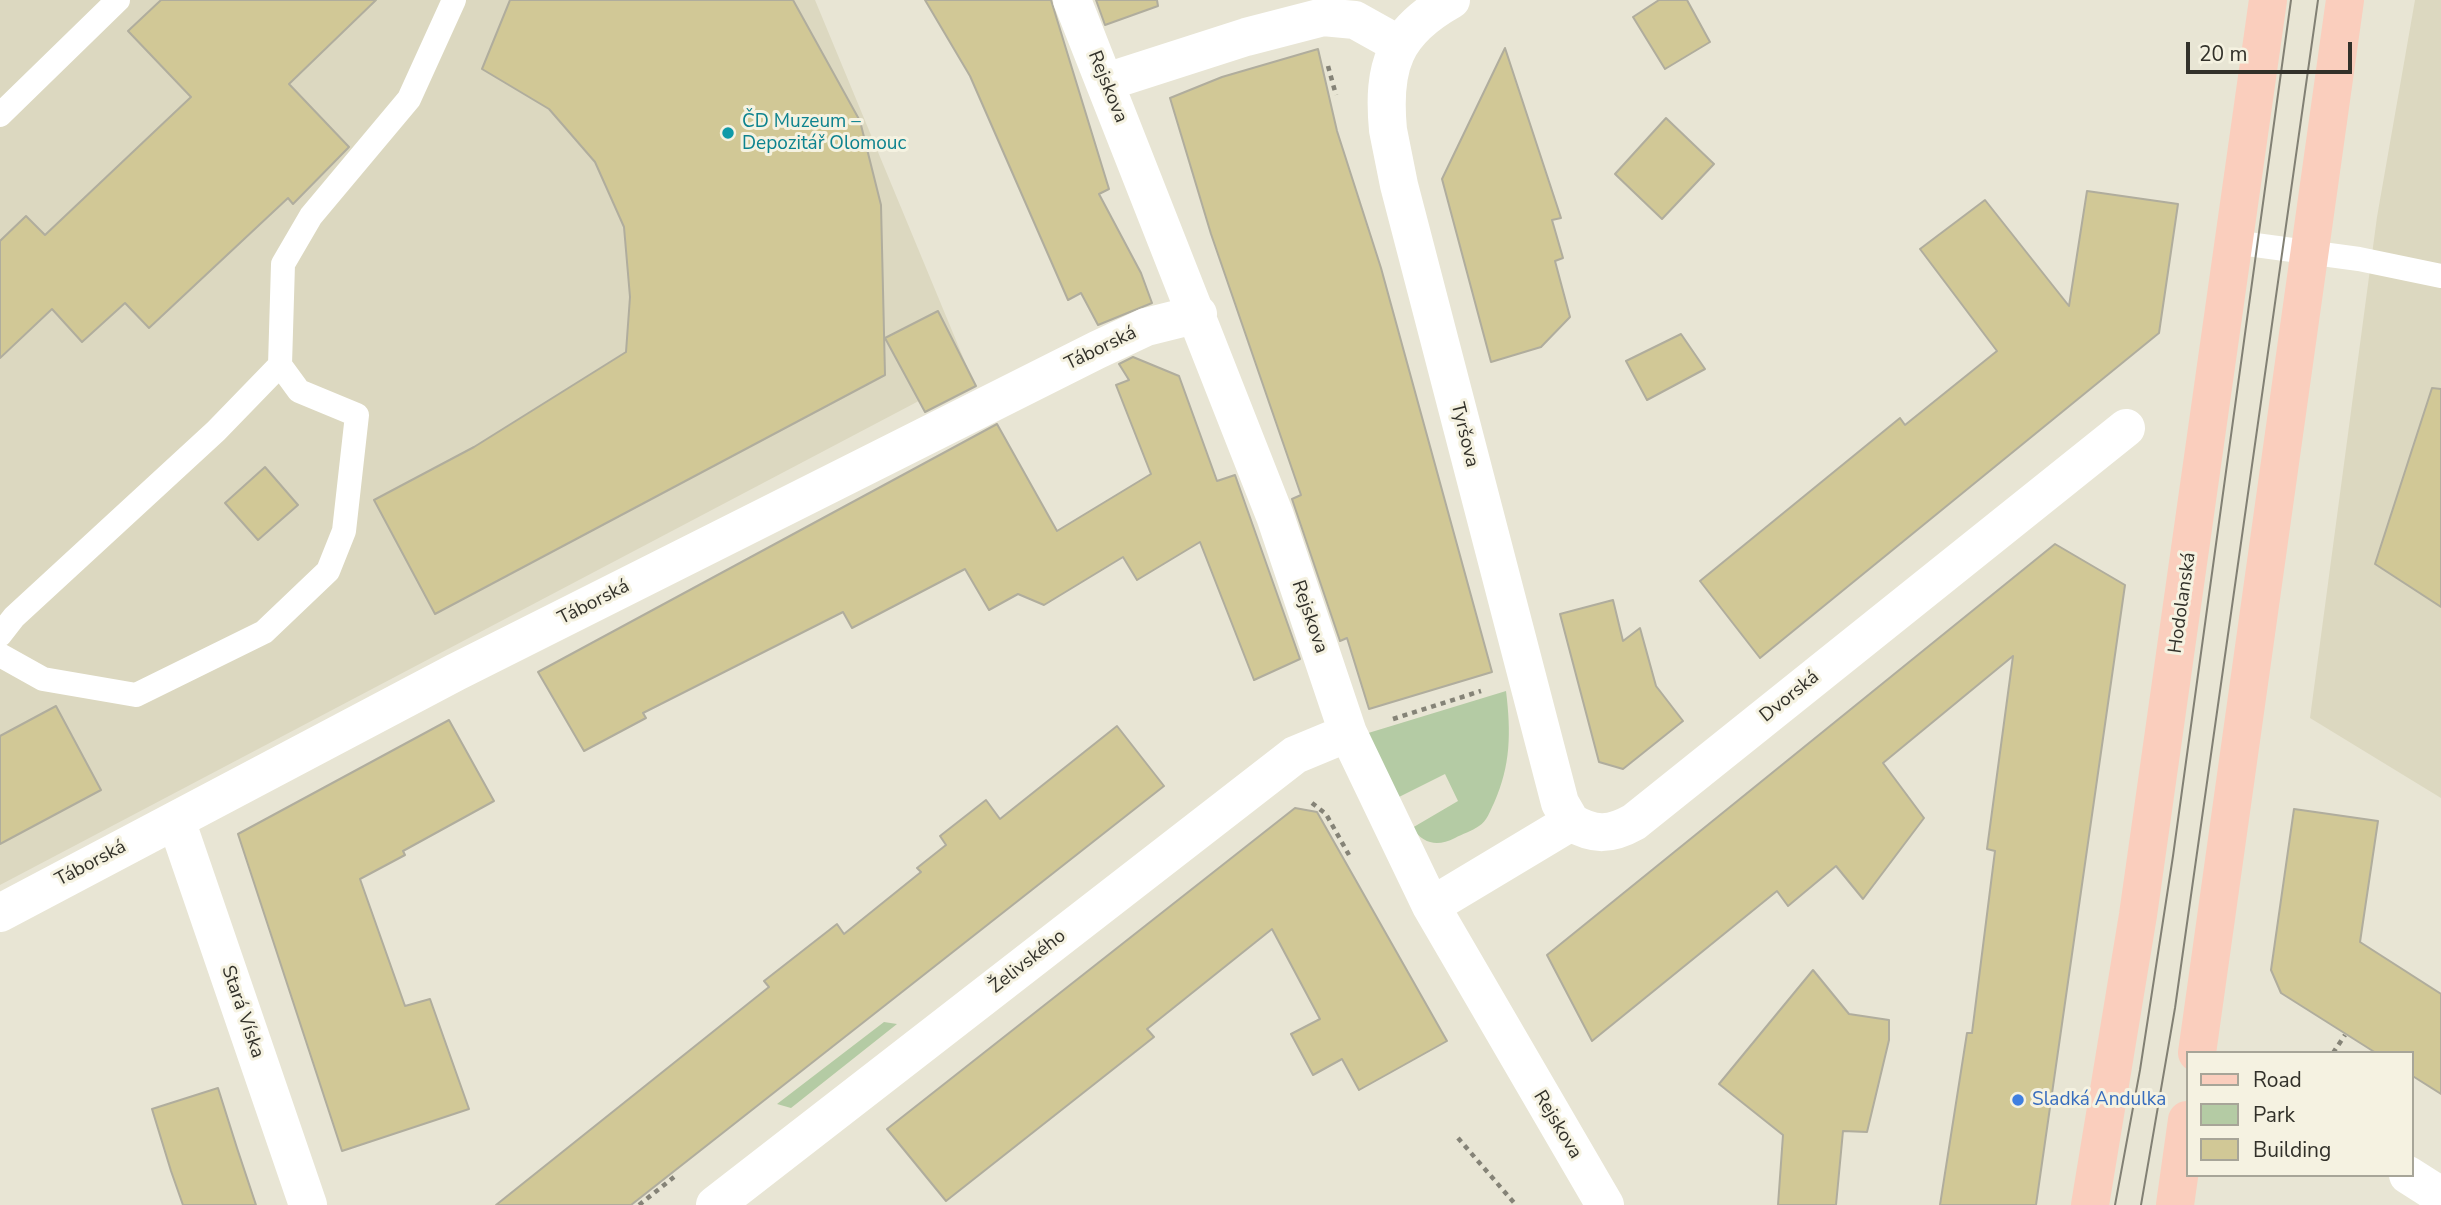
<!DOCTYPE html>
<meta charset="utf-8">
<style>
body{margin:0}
#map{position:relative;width:2441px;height:1205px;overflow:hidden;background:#e8e5d4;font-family:"Nunito Sans",sans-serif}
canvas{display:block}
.legend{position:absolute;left:2186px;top:1051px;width:228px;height:126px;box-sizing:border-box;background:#f5f2e1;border:2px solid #a7a598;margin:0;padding:9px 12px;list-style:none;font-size:21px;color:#32312a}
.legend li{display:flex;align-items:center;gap:14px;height:35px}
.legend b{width:35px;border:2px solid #a7a598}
.scale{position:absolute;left:2186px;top:42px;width:166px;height:32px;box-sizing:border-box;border:4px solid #32312a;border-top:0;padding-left:9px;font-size:21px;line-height:24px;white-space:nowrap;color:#32312a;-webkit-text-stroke:5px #f5f2e1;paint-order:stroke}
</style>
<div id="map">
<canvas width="2441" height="1205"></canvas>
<ul class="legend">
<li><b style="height:9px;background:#facebd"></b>Road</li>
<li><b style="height:19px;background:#b4cba4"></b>Park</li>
<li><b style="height:19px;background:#d1c896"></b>Building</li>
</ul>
<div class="scale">20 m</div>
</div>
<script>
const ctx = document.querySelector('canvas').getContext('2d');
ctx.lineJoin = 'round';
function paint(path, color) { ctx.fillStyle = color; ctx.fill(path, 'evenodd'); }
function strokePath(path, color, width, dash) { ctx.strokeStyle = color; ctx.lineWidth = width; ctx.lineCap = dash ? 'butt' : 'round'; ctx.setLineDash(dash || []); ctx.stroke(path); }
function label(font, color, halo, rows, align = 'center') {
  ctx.font = font + ' "Nunito Sans",sans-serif'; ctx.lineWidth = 6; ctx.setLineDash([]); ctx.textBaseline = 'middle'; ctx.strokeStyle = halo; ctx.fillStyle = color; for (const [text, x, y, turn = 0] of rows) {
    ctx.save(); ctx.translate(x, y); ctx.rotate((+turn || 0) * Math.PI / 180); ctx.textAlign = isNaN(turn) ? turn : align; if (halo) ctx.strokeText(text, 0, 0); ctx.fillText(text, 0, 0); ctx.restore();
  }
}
paint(new Path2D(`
 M 0,0 L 815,0 L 970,374 L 0,885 Z
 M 2415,0 L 2441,0 L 2441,798 L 2310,718 L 2377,217 Z`), '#dcd8c0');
paint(new Path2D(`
 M 1506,691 C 1511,732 1511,765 1494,803 C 1490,811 1487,821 1479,826 C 1472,831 1462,834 1455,838 C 1437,847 1424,844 1412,828 L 1458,801 L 1445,774 L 1395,799 L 1365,734 Z
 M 884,1022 L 897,1024 L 791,1108 L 777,1104 Z`), '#b4cba4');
const building = new Path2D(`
 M 161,0 L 376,0 L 289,84 L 349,147 L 293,204 L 288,198 L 149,328 L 125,303 L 82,342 L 52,309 L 0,358 L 0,241 L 26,216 L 45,235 L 191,97 L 128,31 Z
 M 510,0 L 793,0 L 860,121 L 881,205 L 885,375 L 435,614 L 374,500 L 474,447 L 626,352 L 630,297 L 624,227 L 595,162 L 549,109 L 482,69 Z
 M 925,0 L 1051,0 L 1109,189 L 1099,194 L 1141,273 L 1152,303 L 1098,325 L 1081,293 L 1068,300 L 970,76 Z
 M 1096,0 L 1157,0 L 1158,6 L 1105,25 Z
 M 1659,0 L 1687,0 L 1710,42 L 1665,69 L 1633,17 Z
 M 1505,48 L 1561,218 L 1552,220 L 1563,258 L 1555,261 L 1570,317 L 1541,347 L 1491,362 L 1442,179 Z
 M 1318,49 L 1337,131 L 1381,268 L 1492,672 L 1369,709 L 1347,638 L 1340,641 L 1292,499 L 1301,495 L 1211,234 L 1170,98 L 1222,77 Z
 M 1666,118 L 1714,164 L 1662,219 L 1615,174 Z
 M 2087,191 L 2178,204 L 2159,333 L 1760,658 L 1700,581 L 1900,418 L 1905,425 L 1997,351 L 1920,249 L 1985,200 L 2069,306 Z
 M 938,311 L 976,386 L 925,412 L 885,338 Z
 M 1681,334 L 1705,369 L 1647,400 L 1626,361 Z
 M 1133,357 L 1179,376 L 1217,481 L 1235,475 L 1300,659 L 1254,680 L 1200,542 L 1137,580 L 1123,557 L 1044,605 L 1018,594 L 989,610 L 965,569 L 852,628 L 843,612 L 643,713 L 646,718 L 584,751 L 538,672 L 997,424 L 1057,531 L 1151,474 L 1116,385 L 1129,380 L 1119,364 Z
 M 2432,388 L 2441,389 L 2441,607 L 2375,564 Z
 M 265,467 L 298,505 L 258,540 L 225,503 Z
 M 2055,544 L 2125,585 L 2036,1205 L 1940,1205 L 1967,1033 L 1972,1033 L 1995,851 L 1987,849 L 2013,656 L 1883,763 L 1924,818 L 1863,899 L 1836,866 L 1788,906 L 1777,891 L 1592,1041 L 1547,955 Z
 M 1613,600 L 1623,641 L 1640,628 L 1656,686 L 1683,721 L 1623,769 L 1599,762 L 1560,614 Z
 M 56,706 L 101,790 L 0,844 L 0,736 Z
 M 449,720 L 494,801 L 403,851 L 405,855 L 360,879 L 405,1006 L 430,999 L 469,1109 L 342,1151 L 238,834 Z
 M 1117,726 L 1164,786 L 631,1205 L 496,1205 L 769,987 L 764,981 L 837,924 L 844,934 L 921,872 L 917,868 L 946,845 L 940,836 L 986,800 L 1000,819 Z
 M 1295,808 L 1317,812 L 1447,1041 L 1359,1090 L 1342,1059 L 1313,1075 L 1291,1034 L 1320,1019 L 1272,929 L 1147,1029 L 1154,1037 L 946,1201 L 887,1129 Z
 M 2294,809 L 2378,821 L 2360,942 L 2441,994 L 2441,1094 L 2411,1075 L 2411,1053 L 2376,1053 L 2281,993 L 2271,970 Z
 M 1813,970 L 1849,1014 L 1889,1020 L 1889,1040 L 1867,1132 L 1843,1131 L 1836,1205 L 1778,1205 L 1783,1135 L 1719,1084 Z
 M 218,1088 L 237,1148 L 256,1205 L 183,1205 L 171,1171 L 152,1109 Z`);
paint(building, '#d1c896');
strokePath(building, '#b0ad9d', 2);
strokePath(new Path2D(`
 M 1328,66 L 1336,95
 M 1393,719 L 1481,691
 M 1312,803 L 1326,814 L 1349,855
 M 2333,1053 L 2345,1035
 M 1458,1138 L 1516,1205
 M 639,1205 L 674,1177`), '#858377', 4.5, [5, 5]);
strokePath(new Path2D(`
 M 0,115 L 118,0
 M 2233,242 L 2359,259 L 2441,276
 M 0,635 L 14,617 L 216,431 L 280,365 L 283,264 L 311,216 L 409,99 L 454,0
 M 0,655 L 43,679 L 136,695 L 264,632 L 328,571 L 344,531 L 357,415 L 299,391 L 280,365`), '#fff', 24);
strokePath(new Path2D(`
 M 1072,0 L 1275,516 L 1348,733 L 1431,906 L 1605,1205
 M 1451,0 C 1394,32 1382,66 1388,130 L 1399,185 L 1560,803 L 1571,822
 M 1106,82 L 1246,37 L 1323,17 L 1355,20 L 1398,44
 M 176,820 L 308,1205
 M 1431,906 L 1571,822 C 1594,836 1611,835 1634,822 L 2126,428
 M 0,913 L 456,672 L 1097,350 L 1146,327 L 1198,314
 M 2408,1175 L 2441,1196
 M 715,1205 L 1295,755 L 1348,733`), '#fff', 38);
strokePath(new Path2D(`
 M 2197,1053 L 2345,0
 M 2090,1205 L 2138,915 L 2268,0
 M 2175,1205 L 2187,1120`), '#facebd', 38);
strokePath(new Path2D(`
 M 2115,1205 L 2140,1070 L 2173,856 L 2291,0
 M 2141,1205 L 2175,1008 L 2318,0`), '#828074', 2);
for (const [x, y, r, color] of [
 [728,133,7,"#0f9aa8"],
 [2018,1100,7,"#3f7fe0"]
]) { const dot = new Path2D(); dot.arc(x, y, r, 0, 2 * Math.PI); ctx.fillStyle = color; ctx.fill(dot); strokePath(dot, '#f5f2e1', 2.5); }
label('19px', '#32312a', '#f5f2e1', [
 ["Rejskova",1107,87,68],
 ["Táborská",1101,349,-26],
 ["Tyršova",1464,435,76],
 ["Táborská",594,603,-27],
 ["Hodolanská",2183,603,-82],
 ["Rejskova",1309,617,71],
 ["Dvorská",1790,697,-39],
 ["Táborská",91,864,-28],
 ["Želivského",1028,962,-38],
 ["Stará Víska",242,1012,71],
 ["Rejskova",1557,1125,59]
]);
label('19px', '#0d838f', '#f5f2e1', [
 ["ČD Muzeum –",742,122],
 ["Depozitář Olomouc",742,144]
], 'left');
label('19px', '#366cbe', '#f5f2e1', [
 ["Sladká Andulka",2032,1100]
], 'left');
</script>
